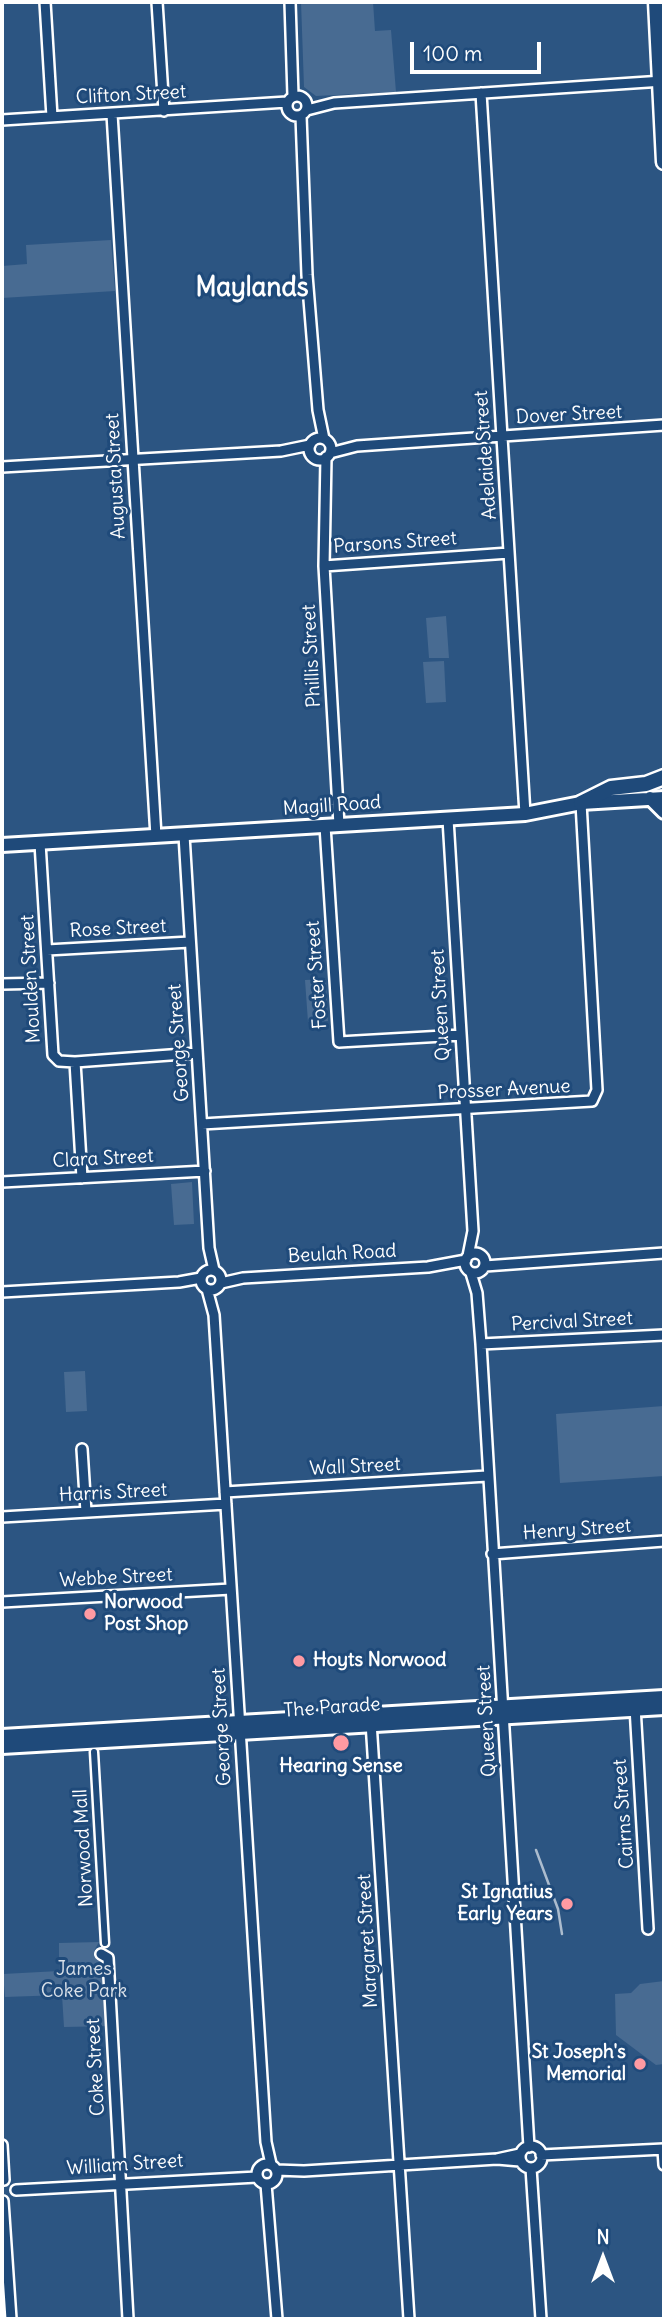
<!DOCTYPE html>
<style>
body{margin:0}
#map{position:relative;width:666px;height:2321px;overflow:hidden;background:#2c5582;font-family:Delius,sans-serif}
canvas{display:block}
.frame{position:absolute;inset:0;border:4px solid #fff;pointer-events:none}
.north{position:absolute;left:568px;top:2223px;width:70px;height:70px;-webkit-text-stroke:5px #1f4a7a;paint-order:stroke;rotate:0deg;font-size:19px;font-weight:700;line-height:28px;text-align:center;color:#fff}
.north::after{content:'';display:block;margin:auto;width:24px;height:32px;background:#fff;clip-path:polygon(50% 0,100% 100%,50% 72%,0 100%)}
.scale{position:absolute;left:410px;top:42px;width:131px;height:32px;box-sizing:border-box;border:4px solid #fff;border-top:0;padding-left:9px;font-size:21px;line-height:24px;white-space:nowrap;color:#fff;-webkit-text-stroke:5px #1f4a7a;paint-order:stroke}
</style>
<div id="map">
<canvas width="666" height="2321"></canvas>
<div class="frame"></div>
<div class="north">N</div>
<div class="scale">100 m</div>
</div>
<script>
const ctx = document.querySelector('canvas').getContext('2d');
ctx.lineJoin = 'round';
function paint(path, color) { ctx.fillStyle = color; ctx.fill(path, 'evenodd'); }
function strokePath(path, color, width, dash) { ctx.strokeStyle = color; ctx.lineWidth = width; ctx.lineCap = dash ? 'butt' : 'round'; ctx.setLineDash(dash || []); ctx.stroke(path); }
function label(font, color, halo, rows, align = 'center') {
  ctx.font = font + ' Delius,sans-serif'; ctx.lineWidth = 6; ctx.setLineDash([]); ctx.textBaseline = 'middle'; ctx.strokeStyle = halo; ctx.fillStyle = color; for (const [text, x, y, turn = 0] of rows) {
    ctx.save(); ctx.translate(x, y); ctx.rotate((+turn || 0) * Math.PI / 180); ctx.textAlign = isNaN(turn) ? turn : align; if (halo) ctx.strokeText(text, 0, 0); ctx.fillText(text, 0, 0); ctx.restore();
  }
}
paint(new Path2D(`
 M 301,2 L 373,2 L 375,31 L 391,30 L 396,92 L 316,96 L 304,87 Z
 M 111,240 L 115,291 L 2,298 L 2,266 L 27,264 L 26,245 Z
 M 446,616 L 449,658 L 429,658 L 426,618 Z
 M 444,661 L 446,702 L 426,703 L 423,662 Z
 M 326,979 L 328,1021 L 308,1022 L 305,980 Z
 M 192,1182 L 194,1224 L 174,1225 L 171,1184 Z
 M 85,1371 L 87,1411 L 66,1412 L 64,1372 Z
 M 664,1406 L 664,1476 L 560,1483 L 556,1414 Z
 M 99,1942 L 94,1951 L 109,1971 L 112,2026 L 64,2027 L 62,1995 L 5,1997 L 3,1974 L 59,1971 L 59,1943 Z
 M 664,1981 L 664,2064 L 656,2065 L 616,2035 L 615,1994 L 631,1993 L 640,1984 Z`), '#486b92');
strokePath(new Path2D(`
 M 536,1850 L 558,1909 L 562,1934`), '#acbcce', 2.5);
const pedestrian = new Path2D(`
 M 94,1752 L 105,1943`);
const minor = new Path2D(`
 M 45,2 L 52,117
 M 157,2 L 164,111
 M 290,2 L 293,96
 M 481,93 L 525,814
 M287 106a10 10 0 1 1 20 0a10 10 0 1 1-20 0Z
 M 307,110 L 334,103 L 663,81
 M 112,114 L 156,836
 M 301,116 L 307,275 L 318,410 L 324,439
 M 2,120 L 287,102
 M309 449a11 11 0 1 1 22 0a11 11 0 1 1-22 0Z
 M 330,453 L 357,446 L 664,425
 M 326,457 L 324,566 L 339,825
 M 2,467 L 281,451 L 310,445
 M 324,566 L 509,553
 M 448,819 L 473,1231 L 468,1256
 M 325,826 L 339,1042 L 461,1035
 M 184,835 L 209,1248 L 214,1270
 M 40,843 L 53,1055 L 59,1061 L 75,1062 L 82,1178
 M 47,950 L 190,942
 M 2,984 L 49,983
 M 75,1062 L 197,1053
 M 202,1124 L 592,1101 L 597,1090 L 581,803
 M 2,1182 L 205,1171
 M465 1263a10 10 0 1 1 20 0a10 10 0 1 1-20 0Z
 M 485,1266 L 664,1253
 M201 1280a10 10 0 1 1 20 0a10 10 0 1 1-20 0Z
 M 471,1273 L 477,1293 L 481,1344 L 529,2147
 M 221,1283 L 243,1278 L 428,1267 L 466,1260
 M 207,1289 L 214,1315 L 266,2142 L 271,2164
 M 2,1292 L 179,1282 L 201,1278
 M 481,1344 L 664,1335
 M 82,1449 L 86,1512
 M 225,1492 L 487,1476
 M 2,1517 L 226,1504
 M 492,1554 L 664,1541
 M 2,1602 L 231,1589
 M 635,1707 L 648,1929
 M 371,1722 L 409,2319
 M 101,1954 L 108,1958 L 128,2319
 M 2,2145 L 4,2180
 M520 2157a11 11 0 1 1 22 0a11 11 0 1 1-22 0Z
 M 663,2149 L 664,2165
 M 520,2154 L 497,2159 L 520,2161
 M 541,2155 L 664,2149
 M257 2174a10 10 0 1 1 20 0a10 10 0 1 1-20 0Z
 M 531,2168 L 541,2319
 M 276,2170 L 304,2171 L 497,2159
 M 266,2184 L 277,2319
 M 16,2190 L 257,2177
 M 3,2201 L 11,2319`);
const secondary = new Path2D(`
 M 650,798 L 664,812
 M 2,845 L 525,814 L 581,803 L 664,798
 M 2,1736 L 664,1697
 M 2,1747 L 664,1708`);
const trunk = new Path2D(`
 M 656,2 L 664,162
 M 581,803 L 611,788 L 646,784 L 664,777`);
strokePath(pedestrian, '#fff', 11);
strokePath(minor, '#fff', 14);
strokePath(secondary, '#fff', 18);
strokePath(trunk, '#fff', 19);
strokePath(pedestrian, '#1f4a7a', 6);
strokePath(minor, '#1f4a7a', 9);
strokePath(secondary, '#1f4a7a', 12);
strokePath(trunk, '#1f4a7a', 14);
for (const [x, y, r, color] of [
 [90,1614,7,"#ff9aa2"],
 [299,1661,7,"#ff9aa2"],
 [341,1743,9,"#ff9aa2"],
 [567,1904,7,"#ff9aa2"],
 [640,2064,7,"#ff9aa2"]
]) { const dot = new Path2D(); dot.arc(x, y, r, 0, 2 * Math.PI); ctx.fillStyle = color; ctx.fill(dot); strokePath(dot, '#1f4a7a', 2.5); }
label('19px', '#fff', '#1f4a7a', [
 ["Clifton Street",131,95,-3],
 ["Dover Street",569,415,-3],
 ["Adelaide Street",486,455,-94],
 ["Augusta Street",116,476,-93],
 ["Parsons Street",395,543,-4],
 ["Phillis Street",312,656,-93],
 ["Magill Road",332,806,-4],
 ["Rose Street",118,929,-3],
 ["Foster Street",317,975,-94],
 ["Moulden Street",31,979,-93],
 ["Queen Street",441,1005,-93],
 ["George Street",179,1043,-94],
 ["Prosser Avenue",504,1090,-3],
 ["Clara Street",103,1159,-3],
 ["Beulah Road",342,1254,-3],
 ["Percival Street",572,1322,-3],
 ["Wall Street",355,1467,-3],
 ["Harris Street",113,1493,-3],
 ["Henry Street",577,1530,-4],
 ["Webbe Street",116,1578,-3],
 ["The Parade",332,1708,-4],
 ["Queen Street",487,1721,-93],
 ["George Street",222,1727,-93],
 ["Cairns Street",624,1814,-94],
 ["Norwood Mall",84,1848,-93],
 ["Margaret Street",368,1941,-93],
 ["Coke Street",96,2067,-93],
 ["William Street",125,2165,-4]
]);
label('bold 19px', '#fff', '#1f4a7a', [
 ["Norwood",104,1603],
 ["Post Shop",104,1625],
 ["Hoyts Norwood",313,1661],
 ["Hearing Sense",341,1767,"center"],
 ["St Ignatius",553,1893,"right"],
 ["Early Years",553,1915,"right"],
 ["St Joseph's",626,2053,"right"],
 ["Memorial",626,2075,"right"]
], 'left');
label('19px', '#dae1e9', '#1f4a7a', [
 ["James",84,1970],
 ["Coke Park",84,1992]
]);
label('bold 26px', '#fff', '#1f4a7a', [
 ["Maylands",252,289]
]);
</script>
